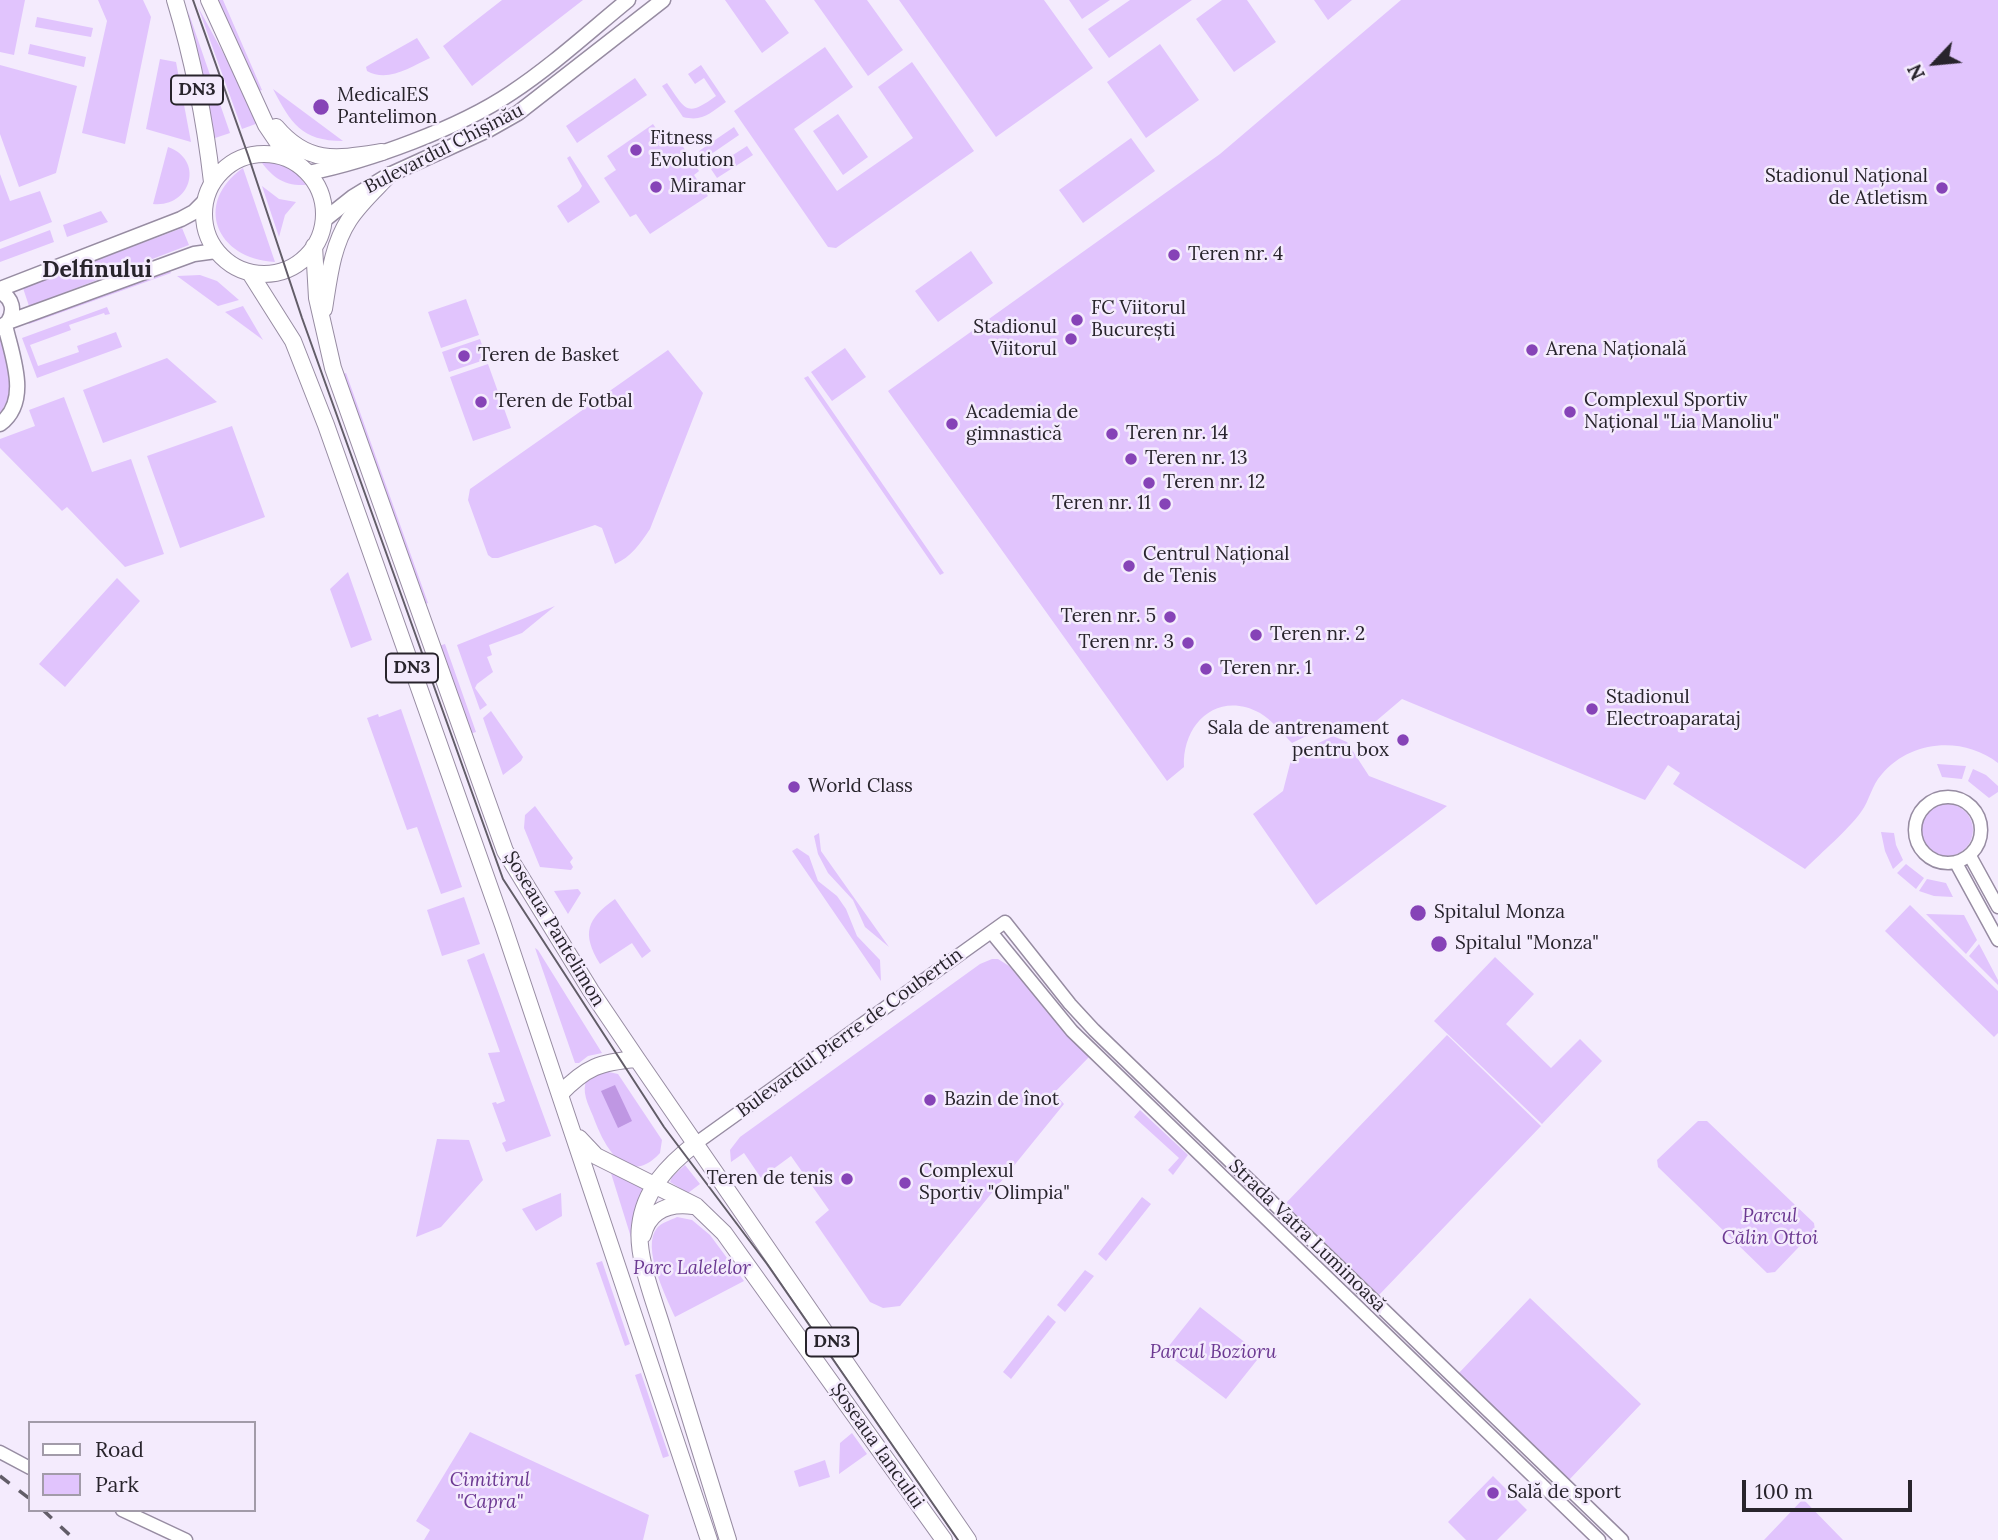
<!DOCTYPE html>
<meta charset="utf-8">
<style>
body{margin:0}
#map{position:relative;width:1998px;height:1540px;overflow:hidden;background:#f4ebfd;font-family:Lora,serif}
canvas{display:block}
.legend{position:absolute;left:28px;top:1421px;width:228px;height:91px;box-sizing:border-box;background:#f4ebfd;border:2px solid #a29ba9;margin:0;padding:9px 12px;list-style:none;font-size:21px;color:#28242c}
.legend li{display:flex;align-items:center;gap:14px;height:35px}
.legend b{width:35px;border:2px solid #a29ba9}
.north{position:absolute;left:1900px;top:28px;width:70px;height:70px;-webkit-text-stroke:5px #f4ebfd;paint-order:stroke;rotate:244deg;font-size:19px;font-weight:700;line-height:28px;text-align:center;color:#28242c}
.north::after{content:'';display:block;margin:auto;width:24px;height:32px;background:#28242c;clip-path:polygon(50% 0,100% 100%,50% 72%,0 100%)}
.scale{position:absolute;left:1742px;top:1480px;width:170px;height:32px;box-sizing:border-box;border:4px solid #28242c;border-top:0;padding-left:9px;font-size:21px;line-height:24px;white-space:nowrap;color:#28242c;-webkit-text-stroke:5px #f4ebfd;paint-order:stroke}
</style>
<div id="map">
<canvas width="1998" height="1540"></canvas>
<ul class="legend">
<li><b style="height:9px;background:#fff"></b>Road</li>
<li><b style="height:19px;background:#e1c4fd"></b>Park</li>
</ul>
<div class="north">N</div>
<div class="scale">100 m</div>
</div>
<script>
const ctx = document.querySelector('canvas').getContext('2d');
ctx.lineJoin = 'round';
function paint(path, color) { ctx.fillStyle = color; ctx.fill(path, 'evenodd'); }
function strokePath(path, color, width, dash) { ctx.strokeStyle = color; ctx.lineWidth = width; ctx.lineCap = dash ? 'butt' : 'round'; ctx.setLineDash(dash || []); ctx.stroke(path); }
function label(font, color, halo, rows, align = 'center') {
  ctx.font = font + ' Lora,serif'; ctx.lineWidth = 5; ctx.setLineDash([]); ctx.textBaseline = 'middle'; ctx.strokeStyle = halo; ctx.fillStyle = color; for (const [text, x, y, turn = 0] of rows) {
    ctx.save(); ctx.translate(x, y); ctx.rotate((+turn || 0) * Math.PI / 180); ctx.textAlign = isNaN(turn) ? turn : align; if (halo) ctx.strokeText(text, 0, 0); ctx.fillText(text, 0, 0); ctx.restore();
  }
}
paint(new Path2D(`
 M 0,0 L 25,0 L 14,55 L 0,52 Z
 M 98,0 L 143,0 L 151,17 L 125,144 L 82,133 L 107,21 Z
 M 214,0 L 223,0 L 262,90 L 254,93 Z
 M 502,0 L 583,0 L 472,86 L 443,46 Z
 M 725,0 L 765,0 L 789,33 L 762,53 Z
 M 814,0 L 867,0 L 903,50 L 868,76 Z
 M 899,0 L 1044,0 L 1093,68 L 996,137 Z
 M 1069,0 L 1110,0 L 1082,19 Z
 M 1130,0 L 1192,0 L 1109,58 L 1088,29 Z
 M 1222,0 L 1247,0 L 1276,42 L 1234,72 L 1196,19 Z
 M 1314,0 L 1352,0 L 1328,20 Z
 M 1401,0 L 1998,0 L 1998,763 C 1963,736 1911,740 1882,774 C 1871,786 1870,800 1861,812 C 1848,830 1822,852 1805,869 L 1673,784 L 1680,773 L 1668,765 L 1645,800 L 1402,699 L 1362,733 L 1355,735 L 1331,724 L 1292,743 C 1282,733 1272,720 1260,713 C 1218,690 1182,723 1184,767 L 1167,781 L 888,391 L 1220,154 Z
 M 198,7 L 261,122 L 242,129 Z
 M 188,11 L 230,133 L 212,139 Z
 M 37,17 L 93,28 L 91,37 L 35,27 Z
 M 417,38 L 430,58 C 410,67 388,83 367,71 L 366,67 L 369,65 Z
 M 30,44 L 86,57 L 84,67 L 28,54 Z
 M 1160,44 L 1199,100 L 1146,138 L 1107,82 Z
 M 825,47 L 853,87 L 794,129 L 837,191 L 913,138 L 878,87 L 912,62 L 974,151 L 836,248 L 828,247 L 734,111 Z
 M 160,59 L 176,62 L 191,142 L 146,129 Z
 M 0,65 L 77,86 L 56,173 L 19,187 L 0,134 Z
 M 701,65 L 726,102 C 710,113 703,122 683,117 L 662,86 L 667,83 C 686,110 686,118 716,96 L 704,78 L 695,84 L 688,74 Z
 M 635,78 L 647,95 L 577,143 L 566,126 Z
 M 273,89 L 343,141 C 301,141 291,123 273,89 Z
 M 838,114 L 868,157 L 843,175 L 813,131 Z
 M 653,124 L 664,140 L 674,133 L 699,171 L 694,175 L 708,196 L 650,234 L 636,214 L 630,217 L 604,178 L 616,170 L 607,156 Z
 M 734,127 L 739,135 L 704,159 L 699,151 Z
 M 1131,138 L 1155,171 L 1083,223 L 1059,190 Z
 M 747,146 L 753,155 L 717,178 L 711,169 Z
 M 168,147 C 205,160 191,208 153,204 Z
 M 570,156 L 600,202 L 568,223 L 557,206 L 579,191 L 582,186 L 567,158 Z
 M 259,159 C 281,161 294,167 306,185 C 283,186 272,177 259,159 Z
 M 243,168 L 275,262 C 216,259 193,203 243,168 Z
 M 0,174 L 10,201 L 40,191 L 52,222 L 0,242 Z
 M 262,186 L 279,199 L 296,202 L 285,215 L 279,237 Z
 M 101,211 L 108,222 L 67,237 L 63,225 Z
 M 182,228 L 189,245 L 29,306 L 23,288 Z
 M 50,230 L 54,242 L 0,262 L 0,249 Z
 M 971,251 L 993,283 L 938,322 L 915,291 Z
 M 169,270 L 171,273 L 29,324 L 28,322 Z
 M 200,275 L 217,281 L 239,300 L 218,306 L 177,276 Z
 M 466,299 L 479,335 L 441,348 L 428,312 Z
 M 243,306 L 263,340 L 225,312 Z
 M 107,307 L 110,314 L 105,315 L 104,313 L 69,325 L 71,330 L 30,345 L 38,366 L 79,352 L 77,346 L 116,332 L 122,347 L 37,378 L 22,338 Z
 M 0,336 L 3,340 L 11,394 L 0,414 Z
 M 480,339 L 487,359 L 449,372 L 442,352 Z
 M 845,348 L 866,377 L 832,401 L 811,372 Z
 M 668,350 L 703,393 L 650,529 C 640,544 631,557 615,564 L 602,528 L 595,525 L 498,558 L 492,558 L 488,555 L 468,500 L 470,489 Z
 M 167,358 L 217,402 L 103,443 L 83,390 Z
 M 488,364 L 511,428 L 473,441 L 450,377 Z
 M 346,373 L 428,603 L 420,606 L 338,376 Z
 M 808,376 L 944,573 L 940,575 L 804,378 Z
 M 64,397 L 92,472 L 131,459 L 164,554 L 125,567 L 67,507 L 62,511 L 0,448 L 0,439 L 35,426 L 29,410 Z
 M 232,426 L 265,517 L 180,548 L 147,456 Z
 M 348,572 L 372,640 L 351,648 L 330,589 Z
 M 117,578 L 140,601 L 65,687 L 39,664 Z
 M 555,606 L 522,633 L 489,645 L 492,655 L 487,657 L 493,672 L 477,684 L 475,688 L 487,705 L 480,710 L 457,645 Z
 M 445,644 L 476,732 L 466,735 L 435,647 Z
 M 401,709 L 462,887 L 441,894 L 417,827 L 407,830 L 367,718 L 378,714 L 379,717 Z
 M 491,711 L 523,757 L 521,761 L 503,775 L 483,718 Z
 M 1333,736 L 1347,742 L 1369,776 L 1447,806 L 1316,905 L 1253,814 L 1283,791 L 1292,756 Z
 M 1937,764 L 1966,766 L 1962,779 L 1942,777 Z
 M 1973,769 L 1986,775 L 1998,786 L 1998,792 L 1989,798 L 1968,781 Z
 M1921 830a26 26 0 1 1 52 0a26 26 0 1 1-52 0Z
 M 535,806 L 573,858 L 570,862 L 573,867 L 571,870 L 540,867 L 524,828 L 525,815 Z
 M 1881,832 L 1894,833 L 1896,845 L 1903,860 L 1893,869 L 1885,851 Z
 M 819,833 L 821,851 L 889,947 L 865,927 L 853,900 L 828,873 L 818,854 L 814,836 Z
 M 797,848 L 809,856 L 818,881 L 837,896 L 846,909 L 857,936 L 880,960 L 881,981 L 792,851 Z
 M 1906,864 L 1924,878 L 1916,889 L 1897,873 Z
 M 1927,879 L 1946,883 L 1953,897 L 1934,896 L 1919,891 Z
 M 578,889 L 581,893 L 568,914 L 554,891 Z
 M 464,897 L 480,944 L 442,956 L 427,910 Z
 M 615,899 L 651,951 L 642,958 L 632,943 L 600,964 C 581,933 587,919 615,899 Z
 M 1910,905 L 1998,991 L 1998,1033 L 1994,1037 L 1885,931 Z
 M 1926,914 L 1964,915 L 1977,940 L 1966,954 Z
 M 1979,944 L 1998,980 L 1998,985 L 1969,956 Z
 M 535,948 L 538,950 L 602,1053 L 588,1056 L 579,1063 L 575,1063 Z
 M 484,953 L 551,1136 L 506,1152 L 502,1143 L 506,1141 L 492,1103 L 496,1102 L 497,1104 L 505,1101 L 488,1053 L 500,1052 L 467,960 Z
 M 1495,957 L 1534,994 L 1506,1024 L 1551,1068 L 1580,1039 L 1602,1061 L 1542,1124 L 1434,1021 Z
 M 992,959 L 998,959 L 1009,966 L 1089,1057 L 1054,1093 L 1064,1104 L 900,1306 L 883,1308 L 870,1302 L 815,1222 L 829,1210 L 791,1156 L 761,1178 L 744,1153 L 731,1162 L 730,1150 L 740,1137 L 980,964 Z
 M 1447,1035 L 1541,1126 L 1379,1295 L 1285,1204 Z
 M 604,1071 L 618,1074 L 662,1140 L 660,1153 C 626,1190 603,1144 593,1116 C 588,1104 581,1091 587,1079 Z
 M 1140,1110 L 1188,1155 L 1173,1175 L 1168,1170 L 1179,1158 L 1134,1117 Z
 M 1698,1121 L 1707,1121 L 1814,1223 L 1815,1230 L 1775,1272 L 1767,1273 L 1658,1167 L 1657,1160 Z
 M 437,1139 L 469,1140 L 483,1180 L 441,1227 L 416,1237 Z
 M 685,1165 L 700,1184 L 688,1193 L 670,1182 L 672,1177 Z
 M 610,1170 L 646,1184 L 634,1247 Z
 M 561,1193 L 562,1216 L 536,1231 L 522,1209 Z
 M 1142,1197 L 1151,1204 L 1106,1261 L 1098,1254 Z
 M 677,1217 L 692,1220 L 710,1235 L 744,1281 L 675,1317 C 666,1297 641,1247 657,1228 C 661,1223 671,1220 677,1217 Z
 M 602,1261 L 630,1344 L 625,1346 L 596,1263 Z
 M 1085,1270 L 1094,1276 L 1065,1312 L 1057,1305 Z
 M 1530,1298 L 1641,1404 L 1569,1480 L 1458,1374 Z
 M 1200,1307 L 1261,1355 L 1226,1399 L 1164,1352 Z
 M 1048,1315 L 1056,1322 L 1011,1379 L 1003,1372 Z
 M 641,1373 L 669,1456 L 663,1458 L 635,1375 Z
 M 470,1432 L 649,1515 L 643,1540 L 424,1540 L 430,1530 L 416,1521 Z
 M 852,1433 L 867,1454 L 839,1474 L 840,1443 Z
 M 825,1460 L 830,1477 L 799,1487 L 794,1471 Z
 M 1493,1476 L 1527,1510 L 1497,1540 L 1466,1540 L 1448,1522 Z
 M 1803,1499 L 1843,1540 L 1764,1540 Z`), '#e1c4fd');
paint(new Path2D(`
 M 615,1085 L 632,1121 L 618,1128 L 601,1091 Z`), '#bf97e3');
const tertiary = new Path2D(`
 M1915 830a33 33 0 1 1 66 0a33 33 0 1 1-66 0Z
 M 1970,856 L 1998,907
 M 1956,863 L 1998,940
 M 991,932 L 1072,1031 L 1599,1540
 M 695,1144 L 1005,922 L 1070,1004 L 1094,1030 L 1622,1540
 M 0,1452 L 30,1468
 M 122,1510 L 186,1540`);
const secondary = new Path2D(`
 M 308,173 C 369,161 459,128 511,93 C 552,66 590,31 628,0
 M 324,220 L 353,197 L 389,175 L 488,130 L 518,113 L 663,0
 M 0,289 L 181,219 L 194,212 L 205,201
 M 0,292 C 13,298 15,311 8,322
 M 0,328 L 8,322 L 194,254 L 216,251
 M 0,424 C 31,401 12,356 5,325`);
const primary = new Path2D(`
 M 175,0 C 193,59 205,121 212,182
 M 209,0 L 266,125 L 289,159
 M 276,127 C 308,165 337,159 382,152
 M204 214a60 60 0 1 1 120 0a60 60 0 1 1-120 0Z
 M 314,246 L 317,298 L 333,368 L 505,851 L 591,991 L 637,1059 L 968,1540
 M 250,273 L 293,341 L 326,425 L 503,925 L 709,1540
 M 324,309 C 329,278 332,246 349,220 C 360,203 376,189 389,175
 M 560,1094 C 586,1067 600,1062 637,1059
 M 579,1138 L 596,1156 L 696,1206 L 724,1233 L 944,1540
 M 695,1144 C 668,1165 644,1190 640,1226 C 636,1256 654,1300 663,1330 C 685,1400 706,1470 728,1540
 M 643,1235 C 649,1210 670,1203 693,1206`);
strokePath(tertiary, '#978ca2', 15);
strokePath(secondary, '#978ca2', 17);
strokePath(primary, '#978ca2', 18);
strokePath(tertiary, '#fff', 12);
strokePath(secondary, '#fff', 14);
strokePath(primary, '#fff', 16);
strokePath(new Path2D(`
 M 193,0 L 248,155 L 302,318 L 503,879 L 664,1127 L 767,1264 L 958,1540`), '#625d68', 2);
strokePath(new Path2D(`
 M 0,1476 L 30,1499
 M 43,1510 L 75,1540`), '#625d68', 3.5, [12, 12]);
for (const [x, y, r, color] of [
 [321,107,9,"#8643b7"],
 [636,150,7,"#8643b7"],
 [656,187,7,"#8643b7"],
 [1942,188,7,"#8643b7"],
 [1174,255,7,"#8643b7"],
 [1077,320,7,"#8643b7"],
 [1071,339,7,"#8643b7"],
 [1532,350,7,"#8643b7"],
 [464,356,7,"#8643b7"],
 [481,402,7,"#8643b7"],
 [1570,412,7,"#8643b7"],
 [952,424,7,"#8643b7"],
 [1112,434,7,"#8643b7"],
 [1131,459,7,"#8643b7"],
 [1149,483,7,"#8643b7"],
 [1165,504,7,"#8643b7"],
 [1129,566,7,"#8643b7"],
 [1170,617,7,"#8643b7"],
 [1256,635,7,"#8643b7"],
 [1188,643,7,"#8643b7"],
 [1206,669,7,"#8643b7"],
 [1592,709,7,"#8643b7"],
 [1403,740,7,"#8643b7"],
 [794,787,7,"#8643b7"],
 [1418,913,9,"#8643b7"],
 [1439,944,9,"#8643b7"],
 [930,1100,7,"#8643b7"],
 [847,1179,7,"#8643b7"],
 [905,1183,7,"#8643b7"],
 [1493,1493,7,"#8643b7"]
]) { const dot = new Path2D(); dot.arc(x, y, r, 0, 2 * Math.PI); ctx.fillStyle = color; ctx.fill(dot); strokePath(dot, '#f4ebfd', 2.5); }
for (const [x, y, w] of [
 [197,90,52],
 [412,668,52],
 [832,1342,52]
]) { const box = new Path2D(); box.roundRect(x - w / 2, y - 14.5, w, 29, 5); ctx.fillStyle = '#f4ebfd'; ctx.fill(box); strokePath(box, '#28242c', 2); }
label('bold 18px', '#28242c', null, [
 ["DN3",197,90],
 ["DN3",412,668],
 ["DN3",832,1342]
]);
label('19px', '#28242c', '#f4ebfd', [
 ["MedicalES",337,96],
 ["Pantelimon",337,118],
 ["Fitness",650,139],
 ["Evolution",650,161],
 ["Stadionul Național",1928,177,"right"],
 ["de Atletism",1928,199,"right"],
 ["Miramar",670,187],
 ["Teren nr. 4",1188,255],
 ["FC Viitorul",1091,309],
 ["București",1091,331],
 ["Stadionul",1057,328,"right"],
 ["Viitorul",1057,350,"right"],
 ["Arena Națională",1546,350],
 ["Teren de Basket",478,356],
 ["Complexul Sportiv",1584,401],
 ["Național \"Lia Manoliu\"",1584,423],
 ["Teren de Fotbal",495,402],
 ["Academia de",966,413],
 ["gimnastică",966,435],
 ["Teren nr. 14",1126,434],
 ["Teren nr. 13",1145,459],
 ["Teren nr. 12",1163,483],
 ["Teren nr. 11",1151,504,"right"],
 ["Centrul Național",1143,555],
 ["de Tenis",1143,577],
 ["Teren nr. 5",1156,617,"right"],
 ["Teren nr. 2",1270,635],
 ["Teren nr. 3",1174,643,"right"],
 ["Teren nr. 1",1220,669],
 ["Stadionul",1606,698],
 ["Electroaparataj",1606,720],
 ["Sala de antrenament",1389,729,"right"],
 ["pentru box",1389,751,"right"],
 ["World Class",808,787],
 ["Spitalul Monza",1434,913],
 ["Spitalul \"Monza\"",1455,944],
 ["Bazin de înot",944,1100],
 ["Complexul",919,1172],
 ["Sportiv \"Olimpia\"",919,1194],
 ["Teren de tenis",833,1179,"right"],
 ["Sală de sport",1507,1493]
], 'left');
label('19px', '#28242c', '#f4ebfd', [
 ["Bulevardul Chișinău",444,149,-27],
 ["Șoseaua Pantelimon",554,929,59],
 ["Bulevardul Pierre de Coubertin",850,1033,-36],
 ["Strada Vatra Luminoasă",1307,1236,44],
 ["Șoseaua Iancului",877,1446,55]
]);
label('italic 19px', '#6c3992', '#f4ebfd', [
 ["Parcul",1770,1217],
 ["Călin Ottoi",1770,1239],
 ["Parc Lalelelor",692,1269],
 ["Parcul Bozioru",1213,1353],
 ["Cimitirul",490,1481],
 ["\"Capra\"",490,1503]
]);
label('bold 23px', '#28242c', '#f4ebfd', [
 ["Delfinului",97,270]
]);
</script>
